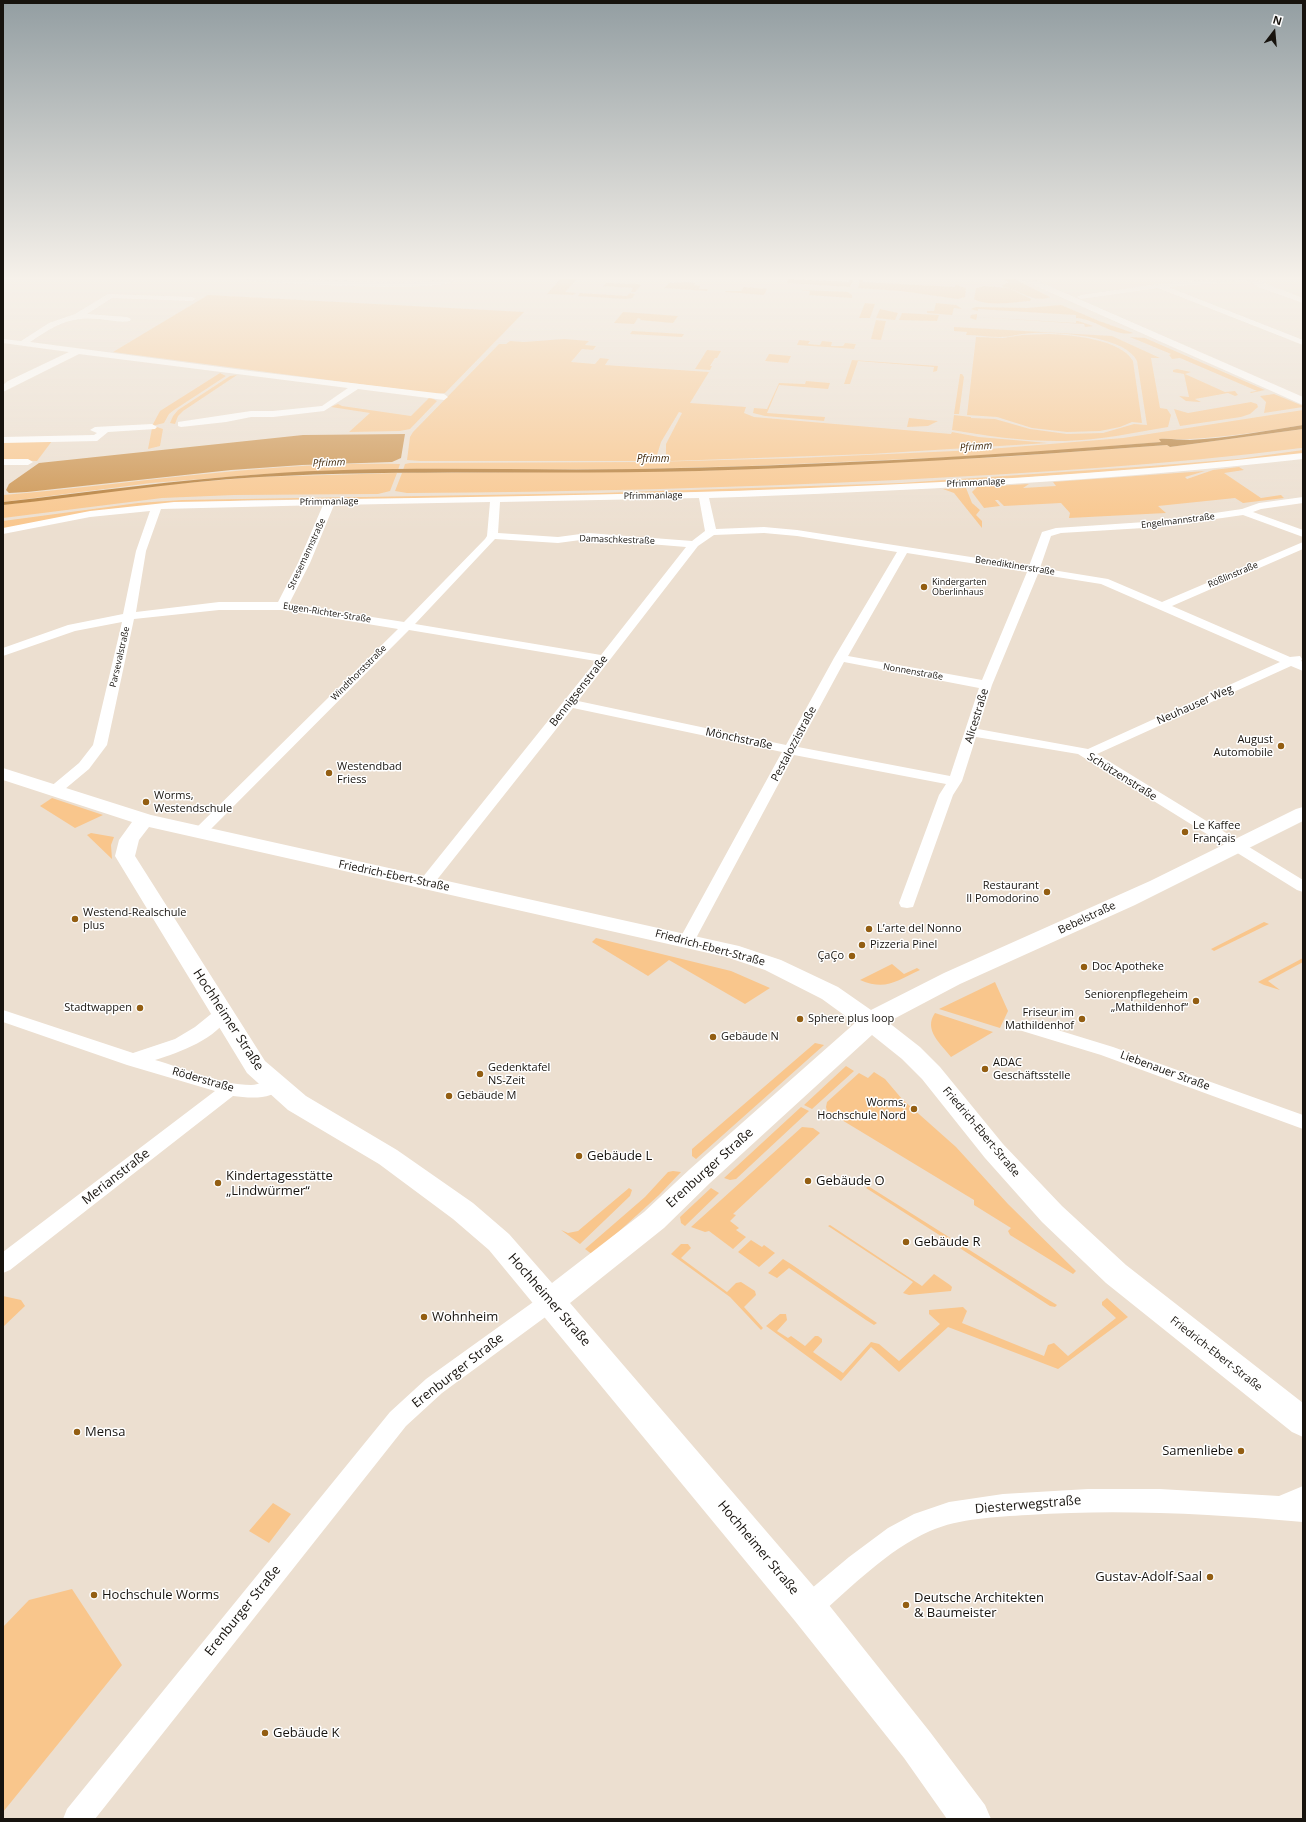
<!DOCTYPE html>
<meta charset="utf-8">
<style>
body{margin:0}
#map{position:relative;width:1306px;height:1822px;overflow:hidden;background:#ecdfd0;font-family:"Open Sans",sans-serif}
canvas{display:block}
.frame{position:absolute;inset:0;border:4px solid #17130e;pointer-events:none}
.north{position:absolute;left:1254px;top:12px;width:40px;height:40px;-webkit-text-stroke:3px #fff;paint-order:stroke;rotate:16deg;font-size:11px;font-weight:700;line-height:16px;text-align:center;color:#17130e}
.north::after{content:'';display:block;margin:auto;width:14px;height:18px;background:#17130e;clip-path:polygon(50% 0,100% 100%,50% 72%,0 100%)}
</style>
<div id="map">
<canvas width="1306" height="1822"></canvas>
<div class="frame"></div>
<div class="north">N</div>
</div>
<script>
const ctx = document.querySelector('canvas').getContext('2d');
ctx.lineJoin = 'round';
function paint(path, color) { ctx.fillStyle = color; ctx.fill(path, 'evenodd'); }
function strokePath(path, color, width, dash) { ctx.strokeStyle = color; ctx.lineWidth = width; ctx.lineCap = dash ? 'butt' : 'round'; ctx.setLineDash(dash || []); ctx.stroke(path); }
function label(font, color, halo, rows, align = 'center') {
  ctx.font = font + ' "Open Sans",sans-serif'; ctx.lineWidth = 3; ctx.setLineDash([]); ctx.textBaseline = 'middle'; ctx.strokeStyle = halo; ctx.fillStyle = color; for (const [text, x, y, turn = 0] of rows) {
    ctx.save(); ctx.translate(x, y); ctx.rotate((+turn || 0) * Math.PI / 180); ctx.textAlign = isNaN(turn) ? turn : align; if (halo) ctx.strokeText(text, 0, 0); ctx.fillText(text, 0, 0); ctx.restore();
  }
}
paint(new Path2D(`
 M 560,279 L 577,279 L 565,292 L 576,293 L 573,295 L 547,294 Z
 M 788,279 L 849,282 L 850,280 L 853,280 L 850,287 L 787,283 Z
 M 1002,279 L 1014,279 L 1050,297 C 1034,304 1018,289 1001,286 L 1009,282 Z
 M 860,280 L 863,280 L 863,282 L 955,287 L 955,285 L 966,288 L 965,297 L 958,299 L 901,291 L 858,288 Z
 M 686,282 L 695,283 L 694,285 L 700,286 L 699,289 L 708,289 L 707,291 L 664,288 L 669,283 Z
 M 606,283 L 638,284 L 641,285 L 635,292 L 631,292 L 633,288 L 603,286 Z
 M 984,286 L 1009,288 L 1031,299 L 1030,301 C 1014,302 989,307 974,299 L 976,288 Z
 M 744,287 L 767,289 L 764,295 L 725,292 L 726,291 L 741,291 Z
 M 802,290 L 848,292 L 852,295 L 852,298 L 809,295 L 810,291 Z
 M 580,293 L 627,296 L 630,293 L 635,294 L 632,298 L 626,299 L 578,296 Z
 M 208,295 L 524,312 L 445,393 L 436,394 L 113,352 Z
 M 865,303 L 875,304 L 870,318 L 859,318 Z
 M 936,303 L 956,305 L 962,309 L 954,308 L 952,315 L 927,313 L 927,311 L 934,311 Z
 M 1061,305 L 1099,321 L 1133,333 C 1114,337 1096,319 1076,318 L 1076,315 L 978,309 L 978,311 L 971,309 L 976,307 L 1027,308 Z
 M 880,309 L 898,313 L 895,320 L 876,318 Z
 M 623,312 L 678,316 L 673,323 L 640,320 L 641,319 L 638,318 L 634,324 L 614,323 Z
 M 902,313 L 939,315 L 937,321 L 899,320 Z
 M 977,314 L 977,317 L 1076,323 L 1076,321 L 1078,321 L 1093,326 L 1085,327 L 1084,324 L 977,317 L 976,320 L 970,318 L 971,315 Z
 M 876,320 L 886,321 L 881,340 L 871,339 Z
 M 954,327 L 1112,336 L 1160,358 L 1151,358 L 1160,408 L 1167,409 L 1171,415 L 1168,427 C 1133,433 1100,440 1065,441 C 1030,442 986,436 952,430 L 954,415 L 971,417 L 971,418 L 995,419 L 1030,429 L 1067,434 L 1103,433 L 1134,424 L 1147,425 L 1137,361 C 1125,336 1058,332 1034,333 C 1022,333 1011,337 1000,337 C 989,337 977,335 966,335 L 967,332 L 954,331 Z
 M 632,331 L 684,334 L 682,337 L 630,334 Z
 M 1049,334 C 1071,335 1121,339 1133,361 L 1142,423 L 1132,422 L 1120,427 L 1100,431 L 1067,432 L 1032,428 L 997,417 L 967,415 L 976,337 L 1003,338 L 1022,335 Z
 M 1130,337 L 1145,338 L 1265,390 L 1251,393 L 1250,392 L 1257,391 L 1180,358 L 1172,359 L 1169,355 L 1171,354 Z
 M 564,339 L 589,341 L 585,345 L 596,346 L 593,350 L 582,349 L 571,362 L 595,364 L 600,358 L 609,359 L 605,365 L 709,372 L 690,403 L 746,407 L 744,413 L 754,417 L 951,434 L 952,432 L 979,437 L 1048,443 L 870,454 L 671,461 L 666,454 L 666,444 L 682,413 L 679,412 L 661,442 L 657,455 L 651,461 L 420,461 L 407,460 L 410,437 L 413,432 L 499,344 L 506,344 L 510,341 L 524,342 Z
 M 799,340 L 810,341 L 808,344 L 820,345 L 822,341 L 832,342 L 831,346 L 843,346 L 845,343 L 856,344 L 854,349 L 797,345 Z
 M 707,350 L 721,351 L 717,358 L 715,358 L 710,366 L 712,366 L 710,370 L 695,369 Z
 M 769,354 L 791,356 L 788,363 L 765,361 Z
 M 852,360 L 938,366 L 937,371 L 933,372 L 934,367 L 858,361 L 850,384 L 844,384 Z
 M 1177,369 L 1191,372 L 1185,374 L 1225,392 L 1235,391 L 1238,395 L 1235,396 L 1228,393 L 1195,399 L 1201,402 L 1199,402 L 1186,401 L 1179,396 L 1189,397 L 1184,374 L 1173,372 L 1173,370 Z
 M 220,373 L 226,376 L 174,410 L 169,414 L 164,423 L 152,426 L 160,411 Z
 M 960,374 L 964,374 L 962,374 L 964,377 L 959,414 L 954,414 Z
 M 237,375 L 183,411 L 178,416 L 175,424 L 170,423 L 173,416 L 178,410 L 230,376 Z
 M 806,381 L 830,383 L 828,389 L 779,385 L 767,413 L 825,417 L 824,421 L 765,416 L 753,413 L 754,408 L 767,409 L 779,383 L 805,384 Z
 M 1274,394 L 1303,406 L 1303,407 L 1264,413 L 1266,402 L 1260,396 Z
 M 430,397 L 437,401 L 410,429 L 400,431 L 349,432 L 370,413 L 331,407 L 338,404 L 342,406 L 411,416 Z
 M 1251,402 L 1257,404 L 1258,407 L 1250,414 L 1241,417 L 1180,426 L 1174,409 L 1188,413 Z
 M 1303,410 L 1303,425 C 1266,431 1228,437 1190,439 C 1180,440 1170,438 1160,439 L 1162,442 L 999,455 L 748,466 L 637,469 L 403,470 L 405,464 L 410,463 L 649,462 L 799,458 L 977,450 L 1123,438 Z
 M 909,418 L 938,421 L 928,426 L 907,427 Z
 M 157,427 L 163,429 L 160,446 L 148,449 L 152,428 Z
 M 1303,429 L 1303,448 L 1301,448 C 1167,465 1032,473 897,480 C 734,488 570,492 407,493 L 395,491 L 402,473 L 699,471 L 1002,457 L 1167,445 L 1170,447 Z
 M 52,441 L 37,461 L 3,460 L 3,442 Z
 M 1303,450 L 1303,454 L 1178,467 L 902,486 L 548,497 L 254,500 L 179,503 L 3,529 L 3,521 L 138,503 L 182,500 L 601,493 L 901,483 L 1151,466 L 1238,459 Z
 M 400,464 L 398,470 L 265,474 L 151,483 L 3,502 L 3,495 C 135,484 267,461 400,464 Z
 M 1239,467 L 1244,470 L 1224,473 L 1261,498 L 1281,495 L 1284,498 L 1243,503 L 1235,498 L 1158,506 L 1166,513 L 1069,518 L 1070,513 L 1061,503 L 1004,506 L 998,500 L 995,500 L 1000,506 L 984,508 L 972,492 L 977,487 L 1029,484 L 1023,488 L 1056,486 L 1053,482 L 1205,471 L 1185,477 L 1187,479 L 1213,470 Z
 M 397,473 L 390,491 L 378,494 L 234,495 L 162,498 L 3,518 L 3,505 L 150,486 L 257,477 Z
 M 966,488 L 972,503 L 980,510 L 976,515 L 982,521 L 982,528 L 954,493 L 943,489 Z
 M 52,798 L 103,815 L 75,828 L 40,806 Z
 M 91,833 L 114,837 L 111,845 L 112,859 L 87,835 Z
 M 1264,922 L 1269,924 L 1214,951 L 1211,949 Z
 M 596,938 L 731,971 L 770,988 L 745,1004 L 669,960 L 648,976 L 592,942 Z
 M 1303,958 L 1303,962 L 1268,981 L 1280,990 L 1264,985 L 1258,982 Z
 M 892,964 L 904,974 L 917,968 L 920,970 C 896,981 886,991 860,980 Z
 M 995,982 L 1008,1011 L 1000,1028 L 939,1009 Z
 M 935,1013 L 993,1032 L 951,1057 C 941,1044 923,1030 935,1013 Z
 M 815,1043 L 824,1045 L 696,1159 L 692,1156 L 692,1149 Z
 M 846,1066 L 854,1071 L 812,1109 L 804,1105 Z
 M 874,1072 L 885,1079 L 902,1099 L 956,1147 L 1008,1204 L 1076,1271 L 1073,1274 L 1010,1235 L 1008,1231 L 1011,1228 L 974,1205 L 974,1200 L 827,1111 L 826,1107 L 827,1102 L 859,1073 L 868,1078 Z
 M 801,1107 L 809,1111 L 736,1179 L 730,1180 L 724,1178 Z
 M 802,1127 L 813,1128 L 820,1133 L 733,1214 L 736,1215 L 730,1221 L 739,1228 L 736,1230 L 746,1237 L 733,1249 L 709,1231 L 705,1232 L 691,1227 Z
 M 673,1171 L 681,1172 L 659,1195 L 593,1255 L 585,1249 L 645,1197 L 668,1172 Z
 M 868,1186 L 1044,1297 L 1057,1305 L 1055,1307 L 1050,1306 L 866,1188 Z
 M 629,1188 L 632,1190 L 630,1196 L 580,1244 L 561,1230 L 568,1233 L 578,1231 Z
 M 711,1188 L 719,1193 L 685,1226 L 681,1223 L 680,1217 Z
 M 830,1225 L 922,1286 L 934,1274 L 950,1285 L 952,1287 L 951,1291 L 909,1295 L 903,1293 L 913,1282 L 828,1226 Z
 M 751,1240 L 762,1247 L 764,1245 L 775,1253 L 759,1267 L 738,1252 Z
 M 681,1244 L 688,1244 L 691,1248 L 681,1258 L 727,1292 L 736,1283 L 741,1282 L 755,1291 L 756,1295 L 744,1307 L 763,1328 L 761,1330 L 730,1297 L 671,1254 Z
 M 783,1259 L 791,1264 L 877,1323 L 874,1325 L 866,1320 L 789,1268 L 777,1278 L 768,1273 Z
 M 3,1296 L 21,1300 L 25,1306 L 3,1327 Z
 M 1107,1298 L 1128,1317 L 1058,1369 L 948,1327 L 899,1372 L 871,1347 L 841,1381 L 766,1326 L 780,1314 L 786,1314 L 787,1320 L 777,1331 L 788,1338 L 791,1336 L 805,1346 L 815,1336 L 818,1336 L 822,1339 L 822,1342 L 813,1352 L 843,1373 L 871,1342 L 879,1344 L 899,1361 L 940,1324 L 929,1314 L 929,1310 L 963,1307 L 967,1311 L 962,1323 L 1044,1356 L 1048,1345 L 1054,1343 L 1068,1356 L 1116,1318 L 1102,1305 L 1102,1302 Z
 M 273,1503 L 291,1514 L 269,1543 L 249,1531 Z
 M 72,1589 L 122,1665 L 3,1812 L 3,1627 L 29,1600 Z`), '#f9c68c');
paint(new Path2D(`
 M 405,434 L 401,458 L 392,462 L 302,465 L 231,470 L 27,492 L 9,493 L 6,490 L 9,484 L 39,463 L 303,435 Z`), '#cc934e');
paint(new Path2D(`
 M 1303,425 L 1303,429 L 1170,447 L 1167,445 C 1011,457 855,466 699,471 C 552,475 406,469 259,477 C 173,482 89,496 3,505 L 3,502 C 90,492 177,480 264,474 C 388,465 513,471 637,469 C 812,466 987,456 1161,442 L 1159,439 C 1169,438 1179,440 1190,440 C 1228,438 1266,431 1303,425 Z`), '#b57d38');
paint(new Path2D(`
 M 246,279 L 298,279 L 402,283 L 458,279 C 438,295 283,282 250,281 Z
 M 1216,279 L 1241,279 L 1237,281 L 1168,287 L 1303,340 L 1303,345 L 1158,288 L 1081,299 L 1077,297 L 1081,295 L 1159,284 Z
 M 1245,279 L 1254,279 L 1303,298 L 1303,303 L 1258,287 Z
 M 108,294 L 192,297 L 196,299 L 192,301 L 112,298 L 87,314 L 127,317 L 131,319 L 130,321 C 120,323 109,320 99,319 C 69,316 54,326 30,342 L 250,371 L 444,394 L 448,397 L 444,400 L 358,389 L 324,411 L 273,417 L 251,417 L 226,422 L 181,427 L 178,426 L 178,422 L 251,411 L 273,411 L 322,406 L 348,388 L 79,354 L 3,392 L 3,385 L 8,381 L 69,352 L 3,343 L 3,339 L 21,341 L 49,323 L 75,314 Z
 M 152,424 L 157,427 L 155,429 L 108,432 L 97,441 L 3,443 L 3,437 L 94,435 L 97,433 L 90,430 L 95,427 Z
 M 1303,453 L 1303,459 C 1106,481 907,491 709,498 L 716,529 L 764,527 L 797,530 L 1029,566 L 1042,532 L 1056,528 L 1160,521 L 1242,509 L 1259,503 L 1303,497 L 1303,503 L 1261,509 L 1253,512 L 1303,530 L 1303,537 L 1243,515 L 1160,527 L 1061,533 L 1051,536 L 1040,568 L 1108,579 L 1162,602 L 1303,542 L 1303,549 L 1172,606 L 1290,657 L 1300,656 L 1302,659 L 1301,661 L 1303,662 L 1303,671 L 1291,666 L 1097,754 L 1303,880 L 1303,892 L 1297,890 L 1078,754 L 976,737 L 962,781 L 953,795 L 913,907 L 907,908 L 901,907 L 899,903 L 939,795 L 946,784 L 794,755 L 695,940 L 693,944 L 687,945 L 681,944 L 679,940 L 782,752 L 573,708 L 432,886 L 426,888 L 420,886 L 418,883 L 596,661 L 409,630 L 204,836 L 194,836 L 192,833 L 194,830 L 398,629 L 282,610 L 219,610 L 134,619 L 107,745 L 89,769 L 59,794 L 49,794 L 47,791 L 49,788 L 79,763 L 93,745 L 122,622 L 75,631 L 3,656 L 3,648 L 68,625 L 123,614 L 136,551 L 150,511 L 90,517 L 3,534 L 3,528 L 90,511 L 174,502 C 551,495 928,495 1303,453 ZM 699,498 L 705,531 L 692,541 L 588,533 L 558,537 L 498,533 L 500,502 ZM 490,502 L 487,536 L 485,539 L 404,622 L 289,604 L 310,563 L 334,505 ZM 323,505 L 298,563 L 278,602 L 219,602 L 136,612 L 146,551 L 161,509 ZM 764,533 L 797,536 L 897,552 L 834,658 L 786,745 L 578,701 L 698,546 L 714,535 ZM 495,539 L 558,543 L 588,539 L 686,547 L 601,655 L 415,624 ZM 907,553 L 1027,572 L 982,680 L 848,656 ZM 1038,574 L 1101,584 L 1280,662 L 1088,749 L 978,729 L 992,685 ZM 844,662 L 979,688 L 950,776 L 798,747 Z
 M 3,459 L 28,459 L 33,462 L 28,465 L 3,465 Z
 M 222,1008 L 228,1010 L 231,1014 C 216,1039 181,1052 155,1060 C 183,1068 222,1085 251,1085 C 262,1085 269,1077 281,1080 L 283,1085 C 274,1101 249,1098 233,1096 L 10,1270 L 3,1273 L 3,1252 L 215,1091 L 127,1065 L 3,1022 L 3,1010 L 133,1053 L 175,1039 L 195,1027 L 216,1010 Z
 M 1025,1020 L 1113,1047 L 1303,1115 L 1303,1129 L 1101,1055 L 1019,1030 L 1016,1026 L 1019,1022 Z
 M 551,1292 L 559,1295 L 562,1301 L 559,1307 L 442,1393 L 406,1426 L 95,1819 L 63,1819 L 67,1809 L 390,1412 L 426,1379 L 543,1295 Z
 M 1303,1486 L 1303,1522 C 1211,1514 1120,1509 1028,1515 C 996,1517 960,1518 930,1531 C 887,1550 852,1587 817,1617 L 808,1621 L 799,1617 L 795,1608 L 799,1599 L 849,1557 L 888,1528 L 914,1514 L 949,1502 L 1003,1494 L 1088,1489 L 1160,1489 L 1279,1496 Z`), '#fff');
paint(new Path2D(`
 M 1020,279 L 1033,279 L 1303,397 L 1303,405 Z
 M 3,768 L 151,815 L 739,946 L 781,960 L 838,987 L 871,1010 L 944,973 L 1150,881 L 1296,809 L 1303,807 L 1303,821 L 1135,905 L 960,984 L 888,1022 L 920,1047 L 940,1067 L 1003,1144 L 1062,1206 L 1126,1265 L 1303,1403 L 1303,1437 L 1292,1432 L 1106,1283 L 1042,1222 L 985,1158 L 922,1079 L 902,1059 L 872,1035 L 710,1183 L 664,1228 L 570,1303 L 821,1595 L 930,1732 L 985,1805 L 991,1819 L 947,1819 L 904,1758 L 795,1621 L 489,1250 L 453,1219 L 379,1164 L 288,1110 L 247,1073 L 115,856 L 119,840 L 132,822 L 3,780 ZM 149,827 L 726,957 L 765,970 L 822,999 L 855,1023 L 690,1169 L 644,1212 L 552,1283 L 509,1234 L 473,1203 L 397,1150 L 306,1096 L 265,1061 L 135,856 L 139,840 Z`), '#fff');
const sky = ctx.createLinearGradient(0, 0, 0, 534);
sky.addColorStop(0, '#939ea2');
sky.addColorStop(0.52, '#f6f1ea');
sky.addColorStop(1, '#f6f1ea00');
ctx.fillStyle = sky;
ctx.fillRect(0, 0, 1306, 534);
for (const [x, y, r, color] of [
 [924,587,4,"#935e12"],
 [1281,746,4,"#935e12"],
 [329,773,4,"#935e12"],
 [146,802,4,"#935e12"],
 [1185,832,4,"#935e12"],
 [1047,892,4,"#935e12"],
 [75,919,4,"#935e12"],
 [869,929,4,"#935e12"],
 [862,945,4,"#935e12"],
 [852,956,4,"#935e12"],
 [1084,967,4,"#935e12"],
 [1196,1001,4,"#935e12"],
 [140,1008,4,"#935e12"],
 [800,1019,4,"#935e12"],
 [1082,1019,4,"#935e12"],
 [713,1037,4,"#935e12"],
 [985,1069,4,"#935e12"],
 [480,1074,4,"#935e12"],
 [449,1096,4,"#935e12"],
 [914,1109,4,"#935e12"],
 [579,1156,4,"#935e12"],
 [808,1181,4,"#935e12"],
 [218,1183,4,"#935e12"],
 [906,1242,4,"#935e12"],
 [424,1317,4,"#935e12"],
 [77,1432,4,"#935e12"],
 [1241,1451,4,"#935e12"],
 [1210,1577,4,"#935e12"],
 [94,1595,4,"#935e12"],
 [906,1605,4,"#935e12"],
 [265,1733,4,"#935e12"]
]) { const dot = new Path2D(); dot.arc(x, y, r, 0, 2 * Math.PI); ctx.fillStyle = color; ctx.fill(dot); strokePath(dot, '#fff', 1.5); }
label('9px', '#17130e', '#fff', [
 ["Pfrimmanlage",976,483,-3],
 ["Pfrimmanlage",653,496,-1],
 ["Pfrimmanlage",329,502,-1],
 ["Engelmannstraße",1178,521,-7],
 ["Damaschkestraße",617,540,2],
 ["Stresemannstraße",307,554,-65],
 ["Benediktinerstraße",1015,566,9],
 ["Rößlinstraße",1233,575,-23],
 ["Eugen-Richter-Straße",327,613,9],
 ["Parsevalstraße",120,657,-77],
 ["Nonnenstraße",913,672,10],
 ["Windthorststraße",359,673,-45]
]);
label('9px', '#17130e', '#fff', [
 ["Kindergarten",932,582],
 ["Oberlinhaus",932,592]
], 'left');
label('italic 10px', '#41290b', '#fff', [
 ["Pfrimm",976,447,-4],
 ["Pfrimm",653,459],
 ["Pfrimm",329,463,-2]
]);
label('11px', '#17130e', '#fff', [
 ["Bennigsenstraße",579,691,-52],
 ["Neuhauser Weg",1195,705,-24],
 ["Alicestraße",977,716,-73],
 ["Mönchstraße",739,739,12],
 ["Pestalozzistraße",794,744,-62],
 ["Schützenstraße",1122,777,32],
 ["Friedrich-Ebert-Straße",394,876,12],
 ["Bebelstraße",1087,918,-25],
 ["Friedrich-Ebert-Straße",710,948,15],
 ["Liebenauer Straße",1165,1071,20],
 ["Röderstraße",203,1080,16],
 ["Friedrich-Ebert-Straße",981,1132,50],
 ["Friedrich-Ebert-Straße",1216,1354,38]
]);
label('11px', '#17130e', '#fff', [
 ["August",1273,740,"right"],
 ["Automobile",1273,753,"right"],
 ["Westendbad",337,767],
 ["Friess",337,780],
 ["Worms,",154,796],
 ["Westendschule",154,809],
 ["Le Kaffee",1193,826],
 ["Français",1193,839],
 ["Restaurant",1039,886,"right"],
 ["Il Pomodorino",1039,899,"right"],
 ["Westend-Realschule",83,913],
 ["plus",83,926],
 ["L’arte del Nonno",877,929],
 ["Pizzeria Pinel",870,945],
 ["ÇaÇo",844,956,"right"],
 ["Doc Apotheke",1092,967],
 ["Seniorenpflegeheim",1188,995,"right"],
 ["„Mathildenhof“",1188,1008,"right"],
 ["Stadtwappen",132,1008,"right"],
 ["Friseur im",1074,1013,"right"],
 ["Mathildenhof",1074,1026,"right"],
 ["Sphere plus loop",808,1019],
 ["Gebäude N",721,1037],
 ["ADAC",993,1063],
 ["Geschäftsstelle",993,1076],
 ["Gedenktafel",488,1068],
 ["NS-Zeit",488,1081],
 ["Gebäude M",457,1096],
 ["Worms,",906,1103,"right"],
 ["Hochschule Nord",906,1116,"right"]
], 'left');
label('13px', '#17130e', '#fff', [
 ["Hochheimer Straße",228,1020,57],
 ["Erenburger Straße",710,1168,-42],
 ["Merianstraße",116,1177,-38],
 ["Hochheimer Straße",549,1300,49],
 ["Erenburger Straße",458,1371,-38],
 ["Diesterwegstraße",1028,1505,-5],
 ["Hochheimer Straße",758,1548,50],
 ["Erenburger Straße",243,1611,-51]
]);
label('13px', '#17130e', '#fff', [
 ["Gebäude L",587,1156],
 ["Kindertagesstätte",226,1176],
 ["„Lindwürmer“",226,1191],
 ["Gebäude O",816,1181],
 ["Gebäude R",914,1242],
 ["Wohnheim",432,1317],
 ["Mensa",85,1432],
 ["Samenliebe",1233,1451,"right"],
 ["Gustav-Adolf-Saal",1202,1577,"right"],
 ["Hochschule Worms",102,1595],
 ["Deutsche Architekten",914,1598],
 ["& Baumeister",914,1613],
 ["Gebäude K",273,1733]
], 'left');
</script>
